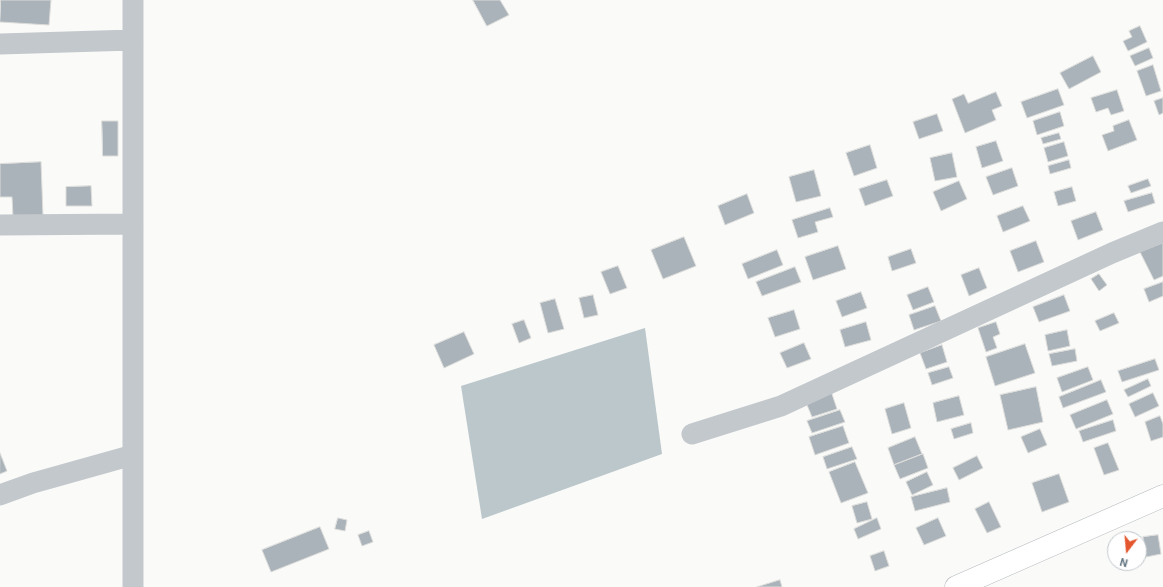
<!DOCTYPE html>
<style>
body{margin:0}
#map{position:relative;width:1163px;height:587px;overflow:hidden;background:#fafaf8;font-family:Roboto,sans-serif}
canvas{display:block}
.north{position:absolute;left:1107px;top:531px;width:40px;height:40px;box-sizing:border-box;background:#fff;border:1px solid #c1c8cd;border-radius:50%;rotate:196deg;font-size:11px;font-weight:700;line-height:16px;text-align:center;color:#657683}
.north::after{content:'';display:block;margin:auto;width:14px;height:18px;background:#e4572e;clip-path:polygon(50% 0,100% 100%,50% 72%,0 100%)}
</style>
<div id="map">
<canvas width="1163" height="587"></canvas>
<div class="north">N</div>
</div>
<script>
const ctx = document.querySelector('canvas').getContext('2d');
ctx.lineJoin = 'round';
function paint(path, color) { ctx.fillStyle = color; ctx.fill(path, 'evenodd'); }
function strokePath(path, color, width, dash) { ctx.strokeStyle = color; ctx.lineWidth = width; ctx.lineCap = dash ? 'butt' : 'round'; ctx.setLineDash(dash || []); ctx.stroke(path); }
paint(new Path2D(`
 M 645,328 L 662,454 L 482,519 L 461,386 Z`), '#bbc7cb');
const building = new Path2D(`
 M 1,0 L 51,0 L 49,25 L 0,22 Z
 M 473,0 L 500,0 L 509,15 L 487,26 Z
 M 1140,26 L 1147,42 L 1128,51 L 1123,41 L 1132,37 L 1129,31 Z
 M 1149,48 L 1153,58 L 1135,66 L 1130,56 Z
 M 1093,56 L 1101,72 L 1069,89 L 1060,73 Z
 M 1153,65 L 1161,91 L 1146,96 L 1137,71 Z
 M 1058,89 L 1064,105 L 1027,118 L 1021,102 Z
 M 1117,90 L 1124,111 L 1111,115 L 1108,108 L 1096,112 L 1091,98 Z
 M 996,92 L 1002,106 L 992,110 L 996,120 L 965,133 L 952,99 L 964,94 L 968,103 Z
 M 1163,98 L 1163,113 L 1159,115 L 1154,101 Z
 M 1060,112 L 1064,126 L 1037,135 L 1033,121 Z
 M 937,114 L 943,131 L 919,139 L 913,122 Z
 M 1129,120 L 1137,140 L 1108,151 L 1102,135 L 1114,131 L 1113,126 Z
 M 102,121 L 118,121 L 118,156 L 103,156 Z
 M 1059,133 L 1061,139 L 1043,144 L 1041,138 Z
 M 996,141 L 1003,161 L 982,168 L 976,147 Z
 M 1064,142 L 1068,156 L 1048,162 L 1044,148 Z
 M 870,145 L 877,168 L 854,176 L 846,153 Z
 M 952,153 L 957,177 L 935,181 L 930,158 Z
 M 1069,160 L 1071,168 L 1050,174 L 1048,166 Z
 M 41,162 L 43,216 L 13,217 L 12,197 L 0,197 L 0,164 Z
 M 1012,168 L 1018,186 L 993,195 L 986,177 Z
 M 814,170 L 821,196 L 796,202 L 789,177 Z
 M 1148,179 L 1151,186 L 1131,193 L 1128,186 Z
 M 887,180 L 893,196 L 865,206 L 859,189 Z
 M 959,181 L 967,199 L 941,211 L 933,192 Z
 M 91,186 L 92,206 L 66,206 L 66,187 Z
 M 1072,187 L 1076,201 L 1058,206 L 1054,192 Z
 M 1152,193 L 1155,203 L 1128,212 L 1124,201 Z
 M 747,194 L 754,213 L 725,225 L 718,206 Z
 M 1023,206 L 1030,221 L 1003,232 L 997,216 Z
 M 830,208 L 833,217 L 815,222 L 818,232 L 798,238 L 792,220 Z
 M 1096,212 L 1103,230 L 1078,240 L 1071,221 Z
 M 684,237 L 696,266 L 663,279 L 651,250 Z
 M 1036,241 L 1044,262 L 1018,272 L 1010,251 Z
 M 1163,243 L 1163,276 L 1154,280 L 1140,252 Z
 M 838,246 L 846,269 L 813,280 L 805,257 Z
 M 911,249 L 916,263 L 892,271 L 888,257 Z
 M 777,250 L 783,265 L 748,279 L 742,264 Z
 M 618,266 L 627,288 L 610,294 L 601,272 Z
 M 795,267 L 801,282 L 762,296 L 756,282 Z
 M 979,268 L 987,288 L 969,296 L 961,275 Z
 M 1099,274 L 1107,285 L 1099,291 L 1091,279 Z
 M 1163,282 L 1163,296 L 1149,302 L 1144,289 Z
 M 928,287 L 934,302 L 913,310 L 907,295 Z
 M 861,292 L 867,308 L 842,317 L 836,301 Z
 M 593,295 L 598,315 L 584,318 L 579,298 Z
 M 1064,295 L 1070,311 L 1039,322 L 1033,307 Z
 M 555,299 L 564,329 L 548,333 L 540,303 Z
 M 935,306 L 941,321 L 914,330 L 909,315 Z
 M 794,310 L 800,329 L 775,337 L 768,318 Z
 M 1114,313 L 1119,323 L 1100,331 L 1095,321 Z
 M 524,320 L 531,338 L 519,343 L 512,324 Z
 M 866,322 L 871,340 L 845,347 L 840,330 Z
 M 996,322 L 1000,334 L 993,337 L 997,348 L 986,352 L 978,328 Z
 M 1067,330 L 1070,346 L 1048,351 L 1045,335 Z
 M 464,332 L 474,354 L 444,368 L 434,345 Z
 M 804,343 L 811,359 L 787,368 L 780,353 Z
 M 1025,344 L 1035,373 L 995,386 L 986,357 Z
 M 942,345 L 947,362 L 926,369 L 920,353 Z
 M 1075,349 L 1077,361 L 1052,366 L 1049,354 Z
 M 1155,359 L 1159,370 L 1122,382 L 1118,371 Z
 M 949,367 L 953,378 L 932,385 L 928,373 Z
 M 1088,367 L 1093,380 L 1062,392 L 1057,378 Z
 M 1148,379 L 1151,386 L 1128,397 L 1124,390 Z
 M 1101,380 L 1106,392 L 1063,408 L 1059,397 Z
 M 1036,387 L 1043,422 L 1008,430 L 1000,395 Z
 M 831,391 L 837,409 L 812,417 L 805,400 Z
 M 1153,393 L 1159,406 L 1135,417 L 1129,404 Z
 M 959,396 L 964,415 L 937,422 L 933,403 Z
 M 1107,400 L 1113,414 L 1076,429 L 1070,415 Z
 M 904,403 L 911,428 L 892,434 L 885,409 Z
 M 840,410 L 845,422 L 812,433 L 807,421 Z
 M 1160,416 L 1163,424 L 1163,437 L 1151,441 L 1145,422 Z
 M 1113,420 L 1116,431 L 1083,442 L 1079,431 Z
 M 971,423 L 973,433 L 954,439 L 951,429 Z
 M 843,426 L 849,443 L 815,455 L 809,437 Z
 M 1040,429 L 1047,445 L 1028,453 L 1021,437 Z
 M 915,437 L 922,454 L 894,465 L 888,448 Z
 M 1108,443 L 1119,470 L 1104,475 L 1094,448 Z
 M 852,447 L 857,459 L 827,469 L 823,457 Z
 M 0,453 L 7,471 L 0,474 Z
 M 923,454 L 928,468 L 900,479 L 894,465 Z
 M 977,456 L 983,468 L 959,480 L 953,468 Z
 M 855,462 L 868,493 L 841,503 L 829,472 Z
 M 927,472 L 933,485 L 912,495 L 906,482 Z
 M 1059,474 L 1069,502 L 1042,512 L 1032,483 Z
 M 947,488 L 950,502 L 915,511 L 911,497 Z
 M 867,502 L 872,519 L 857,523 L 852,506 Z
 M 989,502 L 1001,527 L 987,533 L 975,509 Z
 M 338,518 L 347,520 L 345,531 L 335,529 Z
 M 877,518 L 881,529 L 858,539 L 854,529 Z
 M 938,518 L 946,536 L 924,545 L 916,528 Z
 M 320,527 L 329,549 L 271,572 L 262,550 Z
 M 369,531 L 373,542 L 362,546 L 358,535 Z
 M 1158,535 L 1161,554 L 1146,557 L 1143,537 Z
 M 884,551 L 889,566 L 875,571 L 870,556 Z
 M 780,580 L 782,587 L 757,587 Z`);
paint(building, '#aab3b9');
strokePath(building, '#dcdcda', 1);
const major = new Path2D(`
 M 956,587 L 1163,496`);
strokePath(major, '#b5babe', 23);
strokePath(new Path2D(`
 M 0,44 L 133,40
 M 0,225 L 133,224
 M 692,434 L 781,406 L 1112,253 L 1163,232
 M 0,495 L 33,483 L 133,455
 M 133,587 L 133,0`), '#c3c8cc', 21);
strokePath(major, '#fff', 22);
</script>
